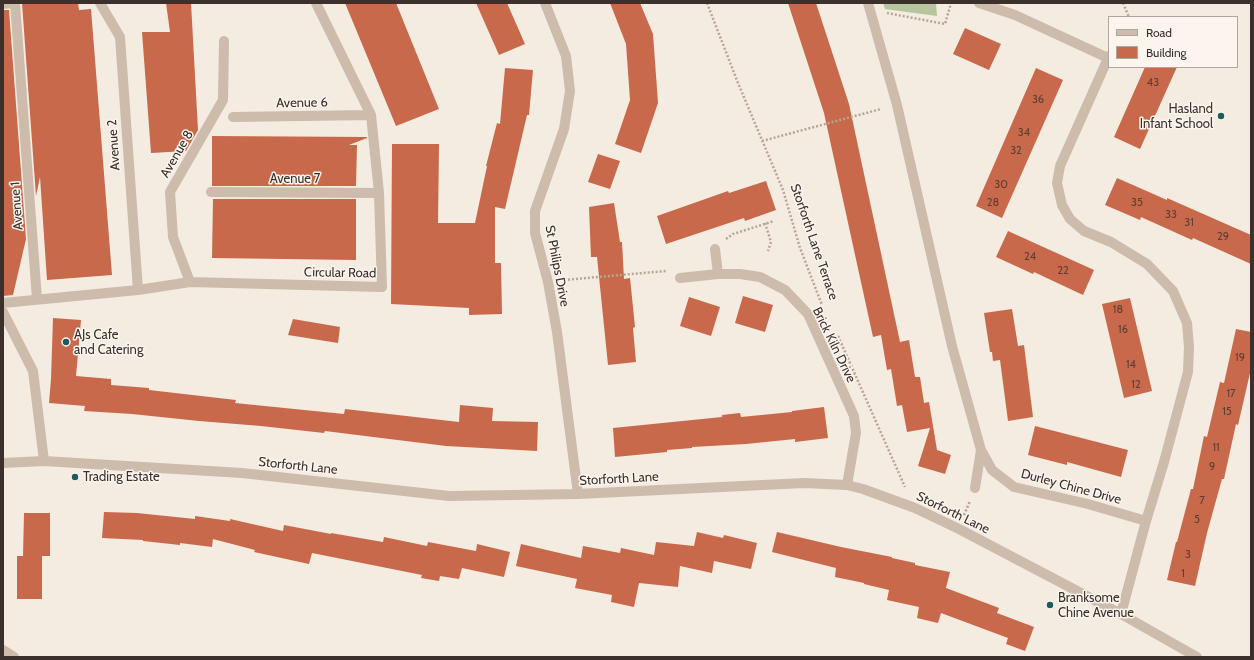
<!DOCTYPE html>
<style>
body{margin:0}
#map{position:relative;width:1254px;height:660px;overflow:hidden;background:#f4ebe1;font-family:Cabin,sans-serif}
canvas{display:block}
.frame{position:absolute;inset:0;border:4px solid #3b302b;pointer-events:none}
.legend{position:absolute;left:1108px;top:16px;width:130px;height:52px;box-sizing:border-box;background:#fbf5ee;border:1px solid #aea6a0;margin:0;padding:5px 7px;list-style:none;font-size:12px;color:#3b302b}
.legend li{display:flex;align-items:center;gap:8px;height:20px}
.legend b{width:20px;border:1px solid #aea6a0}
</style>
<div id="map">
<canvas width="1254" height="660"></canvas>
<div class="frame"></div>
<ul class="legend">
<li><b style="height:5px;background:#cdbbac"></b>Road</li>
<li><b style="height:11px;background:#c8694b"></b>Building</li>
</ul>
</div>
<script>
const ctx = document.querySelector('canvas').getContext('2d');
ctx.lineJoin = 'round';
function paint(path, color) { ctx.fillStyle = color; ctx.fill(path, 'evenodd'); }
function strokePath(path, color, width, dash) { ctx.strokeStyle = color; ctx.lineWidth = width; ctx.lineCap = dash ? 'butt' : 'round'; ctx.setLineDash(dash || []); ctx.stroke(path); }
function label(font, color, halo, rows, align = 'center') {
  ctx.font = font + ' Cabin,sans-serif'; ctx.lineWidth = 3; ctx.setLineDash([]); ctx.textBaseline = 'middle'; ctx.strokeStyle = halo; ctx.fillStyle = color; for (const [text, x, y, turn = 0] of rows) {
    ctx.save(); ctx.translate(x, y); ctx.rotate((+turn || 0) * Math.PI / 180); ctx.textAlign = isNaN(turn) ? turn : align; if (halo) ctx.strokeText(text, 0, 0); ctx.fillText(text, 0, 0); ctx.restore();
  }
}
paint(new Path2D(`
 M 883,3 L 936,3 L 937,16 L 885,9 Z`), '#b8c4a0');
paint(new Path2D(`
 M 22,3 L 78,3 L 79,10 L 91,9 L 112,275 L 47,280 L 40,177 L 36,196 Z
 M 166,3 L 191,3 L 198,130 L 186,151 L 151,153 L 142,32 L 170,32 Z
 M 345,3 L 396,3 L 439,109 L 396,126 Z
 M 476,3 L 507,3 L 525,44 L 499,55 Z
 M 610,3 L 640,3 L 653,34 L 658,103 L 641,153 L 615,144 L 630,100 L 626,44 Z
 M 788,3 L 816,3 L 849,104 L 900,342 L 909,340 L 915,377 L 920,377 L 924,403 L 929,402 L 937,450 L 951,455 L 945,474 L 918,466 L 930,428 L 907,432 L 902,405 L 897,406 L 891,369 L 887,370 L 881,335 L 873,337 L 824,113 Z
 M 3,10 L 9,10 L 26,239 L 13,295 L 3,296 Z
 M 965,28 L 1001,44 L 989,70 L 953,54 Z
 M 1145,67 L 1177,67 L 1140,149 L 1114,137 Z
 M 505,68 L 533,70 L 529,115 L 527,115 L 505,209 L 495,207 L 495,263 L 501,263 L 502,314 L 469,315 L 469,308 L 391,304 L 392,144 L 439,144 L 438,223 L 475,223 L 487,166 L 486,166 L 497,123 L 500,124 Z
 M 1036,68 L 1063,80 L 1002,218 L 976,206 Z
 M 212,136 L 367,137 L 367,138 L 349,145 L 357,145 L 356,186 L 212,186 Z
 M 598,154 L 620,161 L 610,189 L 588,182 Z
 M 1117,178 L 1167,200 L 1167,198 L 1251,235 L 1251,264 L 1193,238 L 1192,240 L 1141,217 L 1140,220 L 1105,205 Z
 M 766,181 L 776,210 L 745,221 L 744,218 L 666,244 L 657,216 L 728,191 L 729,193 Z
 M 213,199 L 356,199 L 356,260 L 212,258 Z
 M 614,203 L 620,242 L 622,242 L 624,279 L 630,278 L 635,327 L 633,328 L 636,362 L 608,365 L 597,257 L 591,257 L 589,207 Z
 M 1008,231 L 1094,270 L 1083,295 L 1034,272 L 1033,274 L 996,257 Z
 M 743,296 L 773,305 L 765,332 L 735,323 Z
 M 689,297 L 720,307 L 711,336 L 680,326 Z
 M 1130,298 L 1152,391 L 1124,398 L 1102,304 Z
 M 1012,309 L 1018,346 L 1024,345 L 1033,417 L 1008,421 L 1000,360 L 993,361 L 992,352 L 990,352 L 984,313 Z
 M 53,318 L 81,320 L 76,376 L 111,379 L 111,385 L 149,388 L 149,390 L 236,400 L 235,403 L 344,414 L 345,409 L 459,422 L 460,405 L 493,408 L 492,421 L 538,422 L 537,451 L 446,446 L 325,431 L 324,433 L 261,426 L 199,421 L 132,414 L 84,411 L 85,406 L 49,403 L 51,379 Z
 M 293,319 L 340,327 L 338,343 L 288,335 Z
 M 1236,329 L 1251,332 L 1251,369 L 1238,425 L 1236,424 L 1224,479 L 1222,479 L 1207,533 L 1195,586 L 1167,580 L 1176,542 L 1177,542 L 1191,489 L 1193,489 L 1204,436 L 1207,437 L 1220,382 L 1224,383 Z
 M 824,407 L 828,438 L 795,442 L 795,439 L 746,444 L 692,447 L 692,448 L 667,450 L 667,452 L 615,457 L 613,428 L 722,417 L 722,415 L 740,413 L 741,417 L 792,412 L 792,411 Z
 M 1035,426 L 1128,450 L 1121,477 L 1067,462 L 1067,465 L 1028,455 Z
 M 104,512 L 137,513 L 195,519 L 195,516 L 230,521 L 230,519 L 283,531 L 284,525 L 331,534 L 331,533 L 383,542 L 384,537 L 427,546 L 428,542 L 476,551 L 477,544 L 510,552 L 504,577 L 462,568 L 459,579 L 440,576 L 439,581 L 421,578 L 422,575 L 312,553 L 309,564 L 254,552 L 255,550 L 213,539 L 212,547 L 180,543 L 180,545 L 143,541 L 143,540 L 102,538 Z
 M 24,513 L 50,513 L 50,556 L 42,556 L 42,599 L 17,599 L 17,556 L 23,556 Z
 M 697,532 L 723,538 L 724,535 L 757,543 L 751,569 L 714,561 L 712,573 L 680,566 L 678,587 L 639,583 L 634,607 L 611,602 L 612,595 L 575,588 L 577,579 L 516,566 L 521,544 L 581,558 L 583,546 L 620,553 L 621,548 L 654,555 L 656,542 L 694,546 Z
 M 777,532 L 841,547 L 892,557 L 892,558 L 915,563 L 915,565 L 950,572 L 946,588 L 999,608 L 997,613 L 1034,627 L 1025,651 L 1006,644 L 1008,638 L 941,613 L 938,623 L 917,618 L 919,607 L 887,600 L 889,590 L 864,584 L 864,583 L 835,577 L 836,568 L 772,552 Z`), '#c8694b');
strokePath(new Path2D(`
 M 707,3 L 738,83 L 783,190 L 800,248 L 822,305
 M 1123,3 L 1129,17
 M 887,13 L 945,24 L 951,3
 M 762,141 L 881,109
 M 765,223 L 771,242 L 768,251
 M 726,239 L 733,234 L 774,221
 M 564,280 L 666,271
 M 838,336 L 905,487
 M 964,515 L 970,501`), '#b9a596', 2.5, [2, 2]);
strokePath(new Path2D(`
 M 100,3 L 120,37 L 138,290
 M 3,4 L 15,3 L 37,299
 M 233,117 L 371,115
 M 211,192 L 379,193
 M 190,282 L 173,237 L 170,192 L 223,100 L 224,41
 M 3,303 L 138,290 L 190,282 L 382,287 L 379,193 L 371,115 L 316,3
 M 3,312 L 33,371 L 44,461`), '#cdbbac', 10);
strokePath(new Path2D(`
 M 545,3 L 566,56 L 570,91 L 564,129 L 535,211 L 535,233 L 548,282 L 557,332 L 578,494
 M 868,3 L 897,105 L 952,346 L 981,450 L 992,470 L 1014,487 L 1088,504 L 1146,521
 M 979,3 L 1015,15 L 1108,58
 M 1109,56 L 1060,166 L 1057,183 L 1062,205 L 1070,219 L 1084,231 L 1111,242 L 1147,264 L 1173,291 L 1187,323 L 1189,347 L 1188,372 L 1164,462 L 1146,521 L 1121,614
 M 715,249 L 718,274
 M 680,278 L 718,274 L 740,274 L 760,277 L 785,290 L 808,314 L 854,416 L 856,433 L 847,485
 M 975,488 L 981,450
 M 3,650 L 14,657`), '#cdbbac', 10);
strokePath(new Path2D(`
 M 3,463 L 44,461 L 242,473 L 449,496 L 578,494 L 804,483 L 847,485 L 863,489 L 915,508 L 959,529 L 1121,614 L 1197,657`), '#cdbbac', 10);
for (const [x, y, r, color] of [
 [1221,116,4,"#1f5a5e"],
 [66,342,4,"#1f5a5e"],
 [75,477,4,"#1f5a5e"],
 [1050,605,4,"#1f5a5e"]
]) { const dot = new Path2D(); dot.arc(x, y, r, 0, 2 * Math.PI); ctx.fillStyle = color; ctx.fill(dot); strokePath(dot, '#fbf5ee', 1.5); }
label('11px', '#5e3e33', null, [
 ["43",1153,83],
 ["36",1038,100],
 ["34",1024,133],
 ["32",1016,151],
 ["30",1001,185],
 ["28",993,203],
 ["35",1137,203],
 ["33",1171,215],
 ["31",1189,223],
 ["29",1223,237],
 ["24",1030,257],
 ["22",1063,271],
 ["18",1118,310],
 ["16",1123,330],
 ["19",1240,358],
 ["14",1131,365],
 ["12",1136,385],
 ["17",1231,394],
 ["15",1227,412],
 ["11",1216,448],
 ["9",1212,467],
 ["7",1202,501],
 ["5",1197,520],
 ["3",1188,555],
 ["1",1183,574]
]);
label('13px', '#3b302b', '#fbf5ee', [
 ["Avenue 6",302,103,-1],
 ["Avenue 2",114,145,-94],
 ["Avenue 8",177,154,-60],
 ["Avenue 7",295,179],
 ["Avenue 1",17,206,-94],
 ["Storforth Lane Terrace",814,242,71],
 ["St Philips Drive",557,266,79],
 ["Circular Road",340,273,1],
 ["Brick Kiln Drive",834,345,64],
 ["Storforth Lane",298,466,6],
 ["Storforth Lane",619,479,-3],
 ["Durley Chine Drive",1071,487,15],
 ["Storforth Lane",953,513,26]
]);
label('13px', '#3b302b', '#fbf5ee', [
 ["Hasland",1213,109,"right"],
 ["Infant School",1213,124,"right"],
 ["AJs Cafe",74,335],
 ["and Catering",74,350],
 ["Trading Estate",83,477],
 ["Branksome",1058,598],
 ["Chine Avenue",1058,613]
], 'left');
</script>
